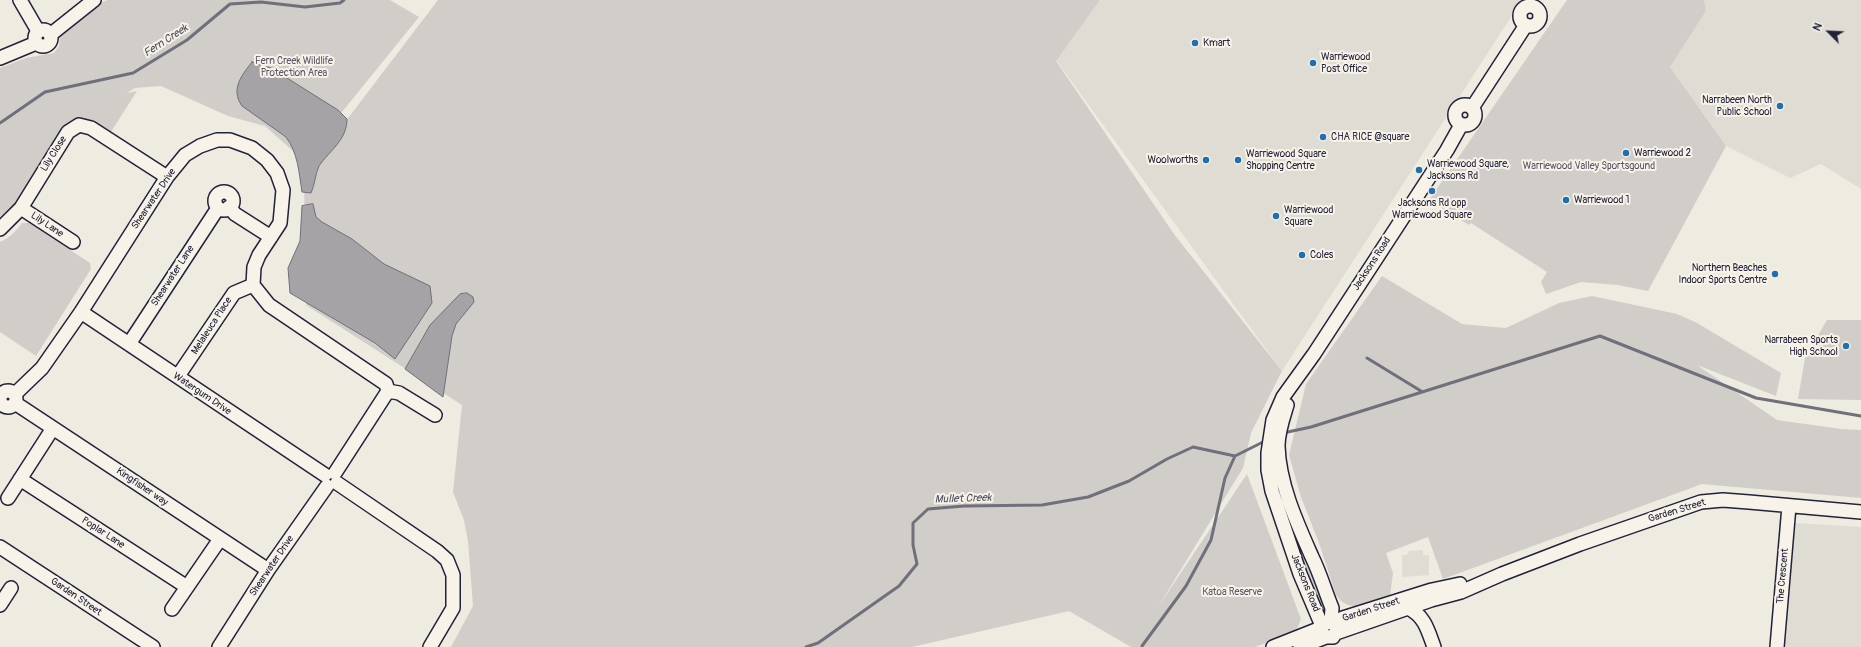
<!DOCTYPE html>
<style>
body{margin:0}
#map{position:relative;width:1861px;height:647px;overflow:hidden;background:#eeebe1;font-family:Pangolin,sans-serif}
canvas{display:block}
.north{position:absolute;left:1809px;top:12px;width:40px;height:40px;-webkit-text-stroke:3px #f7f3e8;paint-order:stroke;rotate:294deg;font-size:11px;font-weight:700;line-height:16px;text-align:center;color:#22223b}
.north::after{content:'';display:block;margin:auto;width:14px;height:18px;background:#22223b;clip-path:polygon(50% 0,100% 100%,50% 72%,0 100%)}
</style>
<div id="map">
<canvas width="1861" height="647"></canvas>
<div class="north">N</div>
</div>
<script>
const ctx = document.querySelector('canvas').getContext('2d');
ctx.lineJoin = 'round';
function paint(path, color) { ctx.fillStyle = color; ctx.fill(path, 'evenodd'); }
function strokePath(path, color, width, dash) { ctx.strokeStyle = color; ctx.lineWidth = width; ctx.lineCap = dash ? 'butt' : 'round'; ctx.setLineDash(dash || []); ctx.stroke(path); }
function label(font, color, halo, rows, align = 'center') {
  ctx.font = font + ' Pangolin,sans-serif'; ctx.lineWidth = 4; ctx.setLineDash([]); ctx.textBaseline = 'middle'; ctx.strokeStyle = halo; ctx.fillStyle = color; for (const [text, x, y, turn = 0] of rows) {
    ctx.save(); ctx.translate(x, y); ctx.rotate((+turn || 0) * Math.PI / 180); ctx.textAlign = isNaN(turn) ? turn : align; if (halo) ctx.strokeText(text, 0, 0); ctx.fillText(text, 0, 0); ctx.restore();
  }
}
paint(new Path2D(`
 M 1100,0 L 1522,0 L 1282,371 L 1056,60 Z
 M 1704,0 L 1861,0 L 1861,189 L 1821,164 L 1790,178 L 1726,146 L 1670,67 L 1706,11 Z
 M 1795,523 L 1861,527 L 1861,647 L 1783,647 Z
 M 1423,550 L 1423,555 L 1429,555 L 1429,575 L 1402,577 L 1402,555 L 1406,555 L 1409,551 Z`), '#dfdcd4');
paint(new Path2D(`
 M 108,0 L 390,0 L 419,17 L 303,160 L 265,126 L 228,116 L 161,86 L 135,88 L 127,93 L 137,91 L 109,135 L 82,122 L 18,206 L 0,224 L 0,68 L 26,58 L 54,53 L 59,46 L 60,35 L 96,4 Z
 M 438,0 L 1100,0 L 1056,61 L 1174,234 L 1282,371 L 1251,433 L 1243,468 L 1158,607 L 1247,474 L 1301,619 L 1296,632 L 1255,647 L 1131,647 L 1069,611 L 912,647 L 451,647 L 473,606 L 468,541 L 464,520 L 453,492 L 462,405 L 306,305 L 304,176 Z
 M 1567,0 L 1704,0 L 1706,11 L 1670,67 L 1726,146 L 1648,291 L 1618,285 L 1581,282 L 1546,294 L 1541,282 L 1547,272 L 1471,223 L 1469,225 L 1429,200 Z
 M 22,223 L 29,223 L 90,263 L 91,269 L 36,356 L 0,332 L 0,242 C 10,238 16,231 22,223 Z
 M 1382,276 L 1462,324 L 1506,328 L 1559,303 L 1592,296 L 1677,314 L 1697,323 L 1781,373 L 1776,396 L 1697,365 L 1777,420 L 1841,429 L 1861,430 L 1861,498 L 1702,484 L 1443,579 L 1428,537 L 1386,553 L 1393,573 L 1390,596 C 1370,602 1351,616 1336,595 L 1319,543 L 1301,497 L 1289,455 L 1306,384 Z
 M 1827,320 L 1861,320 L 1861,400 L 1798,399 L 1805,358 Z
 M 1304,550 L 1327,612 L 1326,614 L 1322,616 L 1297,553 Z`), '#d1cdc9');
const water = new Path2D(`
 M 252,62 L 271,68 L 338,110 L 347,119 C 347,140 330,150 319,166 C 315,174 315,185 311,193 L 302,192 C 299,173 298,153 286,137 L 242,106 C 230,89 242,75 252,62 Z
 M 313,204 L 316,217 L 322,222 L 352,239 L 384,264 L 430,286 L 432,303 L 395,359 L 375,343 L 290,293 L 288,268 L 300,241 L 302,206 Z
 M 467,293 L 473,297 L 474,302 L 456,324 L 452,336 L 443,397 L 405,369 L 430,325 L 460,294 Z`);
paint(water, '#a6a3a6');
strokePath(water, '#716f7b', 1);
strokePath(new Path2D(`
 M 0,123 L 45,92 L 133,73 L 187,40 L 230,4 L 261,2 L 305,7 L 340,3 L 344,0
 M 1367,358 L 1421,391
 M 1283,433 L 1311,427 L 1600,336 L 1756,398 L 1861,416
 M 1142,646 L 1186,586 L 1211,540 L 1225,478 L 1235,456
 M 806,647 L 818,643 L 899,586 L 917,564 L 913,545 L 913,523 L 928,509 L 964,506 L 1042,505 L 1088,497 L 1129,481 L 1167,459 L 1193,447 L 1235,456 L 1265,441`), '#716f7b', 3);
const minor = new Path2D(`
 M 20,0 L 38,31
 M1520 16a10 10 0 1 1 20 0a10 10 0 1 1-20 0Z
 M35 38a8 8 0 1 1 16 0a8 8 0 1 1-16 0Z
 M 50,35 L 94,0
 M 0,58 L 36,43
 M1455 115a10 10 0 1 1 20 0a10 10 0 1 1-20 0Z
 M 1472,108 L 1526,25
 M215 201a9 9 0 1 1 18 0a9 9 0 1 1-18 0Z
 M 229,207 L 235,214 L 271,237
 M 21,208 L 73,242
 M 0,229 L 21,208 L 68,132 L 79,125 L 91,128 L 167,177
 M 81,312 L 325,475
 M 129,344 L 218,208
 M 178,376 L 234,293 L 253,285
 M 388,391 L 399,393 L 435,415
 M0 399a8 8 0 1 1 16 0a8 8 0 1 1-16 0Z
 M 15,394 L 42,368 L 81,312 L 167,177 L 185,155 L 200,146 L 217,140 L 230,140 L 252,148 L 267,160 L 277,173 L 283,190 L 280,223 L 259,255 L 254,267 L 253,285 L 269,305 L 386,384 L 388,391 L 335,473
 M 15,403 L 268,570
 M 1287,405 C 1283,418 1278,432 1278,446 C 1279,484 1297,523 1312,557 C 1320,573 1325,591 1332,608 L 1331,622
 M 20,479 L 187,587
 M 337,483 L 437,551 L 447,560 L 453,575 L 453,608 L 430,647
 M 8,498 L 53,428
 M 0,547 L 153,647
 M 0,605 L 11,588
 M 1408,608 C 1425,616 1428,631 1434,647
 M 172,609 L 220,539
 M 1334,623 L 1343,618 L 1432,590 L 1460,584
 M 1322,626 L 1300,574 L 1272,491 L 1268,470 L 1268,453 L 1273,420 L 1283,397 L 1314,354 L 1447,150 L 1461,125
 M 1336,633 L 1431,600 L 1461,592 L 1502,574 L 1580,544 L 1701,502 L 1723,500 L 1749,502 L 1861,512
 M 219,647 L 268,570 L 327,486
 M 1273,647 L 1321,628
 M 1300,647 L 1326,637 L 1333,637 L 1337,630 L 1335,625 L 1331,622 L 1326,623 L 1322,626 L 1322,634 L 1326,637
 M 1777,647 L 1789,506`);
strokePath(minor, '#22223b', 16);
strokePath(minor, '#f7f3e8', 13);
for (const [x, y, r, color] of [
 [1195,43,4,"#1f6fb2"],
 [1313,63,4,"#1f6fb2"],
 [1780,106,4,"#1f6fb2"],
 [1323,137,4,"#1f6fb2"],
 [1626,153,4,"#1f6fb2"],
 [1206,160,4,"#1f6fb2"],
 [1238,160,4,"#1f6fb2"],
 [1419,170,4,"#1f6fb2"],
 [1432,191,4,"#1f6fb2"],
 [1566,200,4,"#1f6fb2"],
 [1276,216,4,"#1f6fb2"],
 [1302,255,4,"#1f6fb2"],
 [1775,274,4,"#1f6fb2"],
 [1846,346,4,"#1f6fb2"]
]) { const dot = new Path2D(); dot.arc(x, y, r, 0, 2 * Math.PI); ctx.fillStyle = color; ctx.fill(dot); strokePath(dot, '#f7f3e8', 1.5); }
label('10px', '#22223b', '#f7f3e8', [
 ["Kmart",1203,43],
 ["Warriewood",1321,57],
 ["Post Office",1321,69],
 ["Narrabeen North",1772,100,"right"],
 ["Public School",1772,112,"right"],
 ["CHA RICE @square",1331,137],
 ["Warriewood 2",1634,153],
 ["Warriewood Square",1246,154],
 ["Shopping Centre",1246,166],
 ["Woolworths",1198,160,"right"],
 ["Warriewood Square,",1427,164],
 ["Jacksons Rd",1427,176],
 ["Warriewood 1",1574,200],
 ["Jacksons Rd opp",1432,203,"center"],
 ["Warriewood Square",1432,215,"center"],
 ["Warriewood",1284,210],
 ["Square",1284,222],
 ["Coles",1310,255],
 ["Northern Beaches",1767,268,"right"],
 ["Indoor Sports Centre",1767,280,"right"],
 ["Narrabeen Sports",1838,340,"right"],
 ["High School",1838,352,"right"]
], 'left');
label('10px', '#575566', '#f7f3e8', [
 ["Fern Creek Wildlife",294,61],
 ["Protection Area",294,73],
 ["Warriewood Valley Sportsgound",1589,166],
 ["Katoa Reserve",1232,592]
]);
label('10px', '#22223b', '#f7f3e8', [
 ["Lily Close",54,154,-58],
 ["Shearwater Drive",154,199,-56],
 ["Lily Lane",47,225,34],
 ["Jacksons Road",1372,264,-57],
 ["Shearwater Lane",173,276,-57],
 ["Melaleuca Place",212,326,-57],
 ["Watergum Drive",202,394,34],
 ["Kingfisher way",142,487,34],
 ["Garden Street",1677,511,-17],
 ["Poplar Lane",103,533,33],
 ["Shearwater Drive",272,566,-56],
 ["The Crescent",1783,576,-85],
 ["Jacksons Road",1305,583,68],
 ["Garden Street",76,597,34],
 ["Garden Street",1371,610,-18]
]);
label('italic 11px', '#504f60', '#f7f3e8', [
 ["Fern Creek",166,41,-33],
 ["Mullet Creek",963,499,-2]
]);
</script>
